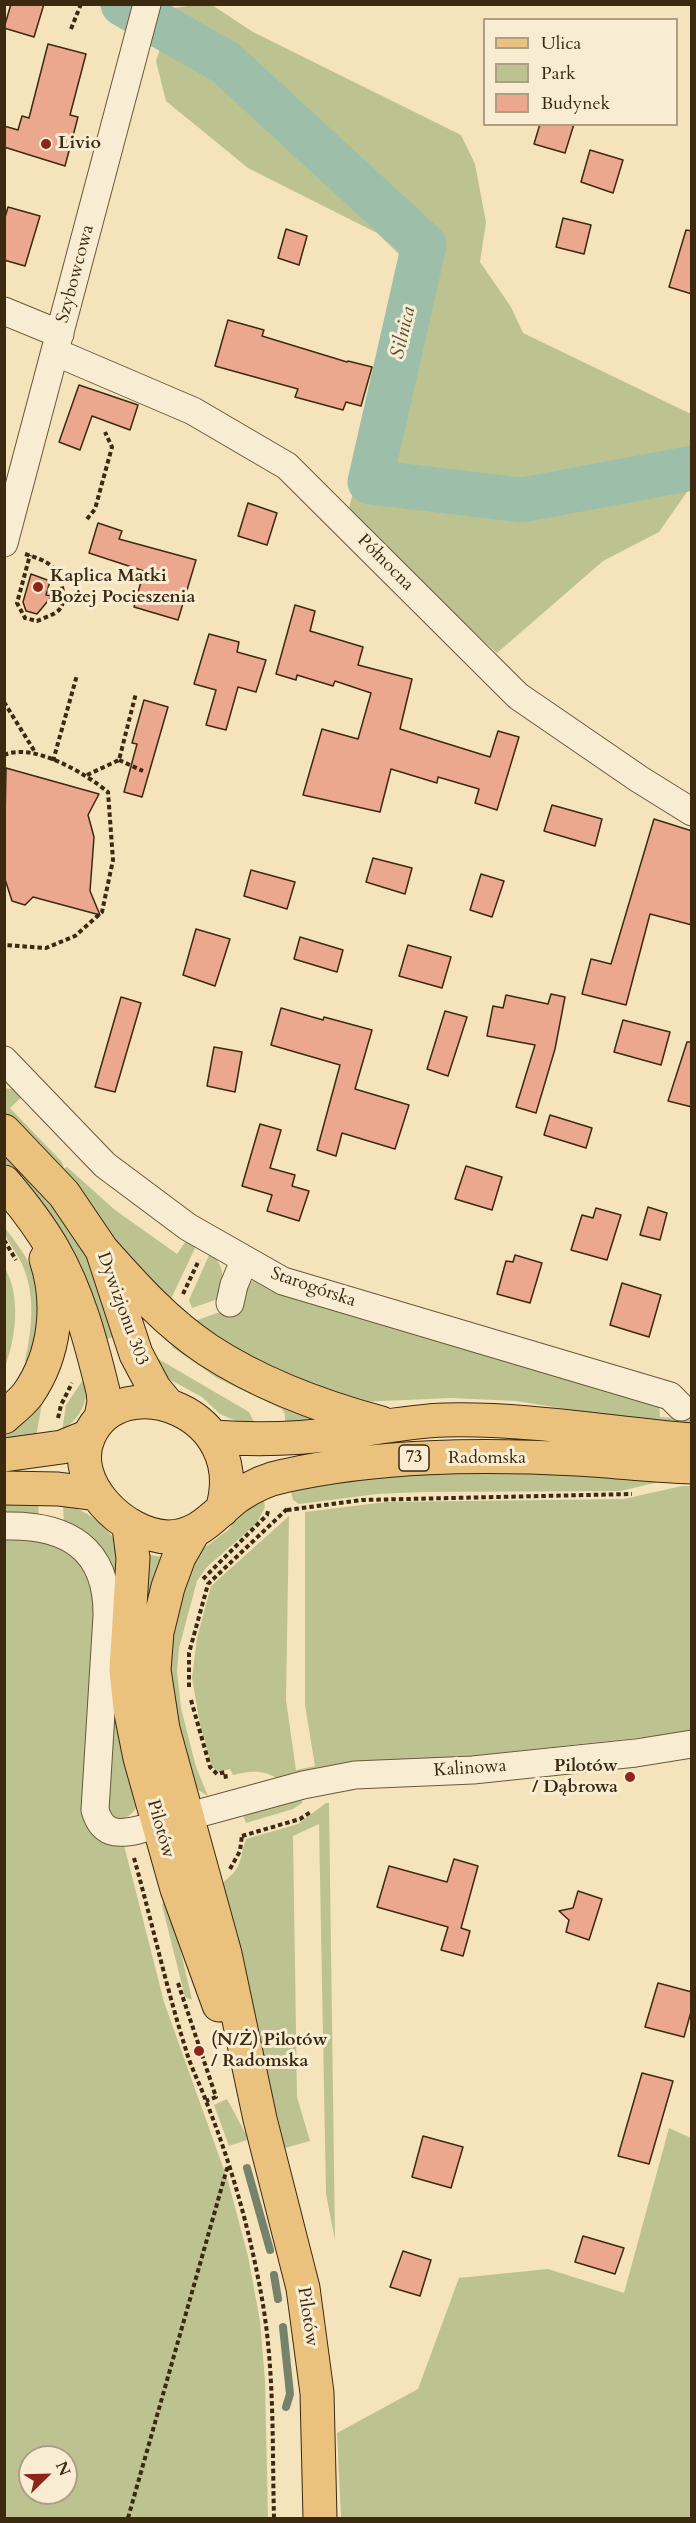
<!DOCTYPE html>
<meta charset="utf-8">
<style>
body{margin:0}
#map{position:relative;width:696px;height:2523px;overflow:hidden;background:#f5e3bb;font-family:Cardo,serif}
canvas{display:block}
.frame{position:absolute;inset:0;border:6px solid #3b2910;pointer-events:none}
.legend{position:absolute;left:483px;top:18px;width:195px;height:108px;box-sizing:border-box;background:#f8edd3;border:2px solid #ac9f85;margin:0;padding:8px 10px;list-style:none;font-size:18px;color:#3b2910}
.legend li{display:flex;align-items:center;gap:12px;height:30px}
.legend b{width:30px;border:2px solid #ac9f85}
.north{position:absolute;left:18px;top:2445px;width:60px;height:60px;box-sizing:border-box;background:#f8edd3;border:2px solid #ac9f85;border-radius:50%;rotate:67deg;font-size:16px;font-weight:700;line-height:24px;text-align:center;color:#3b2910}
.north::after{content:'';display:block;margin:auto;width:21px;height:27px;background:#8f2418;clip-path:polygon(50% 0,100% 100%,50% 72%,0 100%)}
</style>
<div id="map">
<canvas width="696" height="2523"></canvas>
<div class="frame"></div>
<ul class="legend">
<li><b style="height:8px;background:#eac27e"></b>Ulica</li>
<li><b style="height:16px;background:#bcc390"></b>Park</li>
<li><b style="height:16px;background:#eba88f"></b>Budynek</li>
</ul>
<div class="north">N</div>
</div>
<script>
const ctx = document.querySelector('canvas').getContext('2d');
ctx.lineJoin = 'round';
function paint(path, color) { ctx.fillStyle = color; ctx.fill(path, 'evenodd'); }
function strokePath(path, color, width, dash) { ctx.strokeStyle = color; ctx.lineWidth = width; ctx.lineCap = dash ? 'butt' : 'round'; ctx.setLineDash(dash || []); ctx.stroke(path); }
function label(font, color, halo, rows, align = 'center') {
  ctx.font = font + ' Cardo,serif'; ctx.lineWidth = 6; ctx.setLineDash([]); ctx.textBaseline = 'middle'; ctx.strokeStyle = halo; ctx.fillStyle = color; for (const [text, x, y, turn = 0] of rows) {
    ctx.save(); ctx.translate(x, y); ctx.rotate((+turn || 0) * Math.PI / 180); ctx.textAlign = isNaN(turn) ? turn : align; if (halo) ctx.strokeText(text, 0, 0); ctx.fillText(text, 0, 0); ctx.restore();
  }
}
paint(new Path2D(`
 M 195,5 L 212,5 L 253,32 L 461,135 L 475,164 L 486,222 L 480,262 L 511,307 L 523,333 L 691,414 L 691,489 L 689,489 L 659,532 L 603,561 L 497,653 L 433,595 L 349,509 L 404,281 L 403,258 L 377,233 L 248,168 L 166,101 L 156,61 L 174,8 Z
 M 4,1088 L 18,1090 L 24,1095 L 10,1108 L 62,1162 L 64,1168 L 67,1167 L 115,1210 L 177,1254 L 188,1238 L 197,1244 L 168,1305 L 137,1272 L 82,1195 L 5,1114 Z
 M 4,1154 L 61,1214 L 85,1253 L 121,1335 L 103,1340 L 12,1170 L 5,1162 Z
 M 4,1227 C 23,1250 41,1278 43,1308 C 43,1326 36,1347 33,1364 L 25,1361 C 32,1328 36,1296 22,1264 C 17,1252 5,1241 4,1227 Z
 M 210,1253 C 226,1266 223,1279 221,1298 L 192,1308 L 189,1300 Z
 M 5,1268 C 21,1297 16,1337 5,1367 Z
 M 253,1281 L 260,1281 L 659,1403 L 660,1417 L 689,1419 L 691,1411 L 691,1431 L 613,1420 L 585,1412 L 516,1401 L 451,1398 L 359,1402 L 249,1363 L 192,1322 L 217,1313 L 241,1312 L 238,1299 L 247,1283 Z
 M 177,1339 L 323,1419 L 285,1423 L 285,1414 L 282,1409 L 217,1378 L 172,1347 Z
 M 155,1357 L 249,1412 L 255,1424 L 241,1423 L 220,1414 L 202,1397 L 165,1377 Z
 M 85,1377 C 90,1401 81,1417 62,1431 L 66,1405 Z
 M 35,1399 L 42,1403 L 36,1437 L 5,1441 L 5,1429 Z
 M 444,1473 L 631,1473 L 671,1479 L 621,1491 L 423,1492 L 377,1494 L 299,1504 L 293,1500 L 290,1487 L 361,1477 Z
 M 682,1486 L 691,1486 L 691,1732 L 453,1758 L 279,1780 C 264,1769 250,1771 233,1775 L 230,1769 L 219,1772 L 212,1767 L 200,1724 L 192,1678 L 197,1638 L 211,1586 L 289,1516 L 286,1700 L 296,1770 L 315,1766 L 305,1705 L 305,1512 L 386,1502 L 624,1499 Z
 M 263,1495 L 265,1507 L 257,1523 L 207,1567 L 197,1581 L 179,1648 L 177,1672 L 181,1708 L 196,1767 L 208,1796 L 195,1788 L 189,1779 L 167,1661 L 179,1605 L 194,1560 L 204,1548 L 228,1530 L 245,1508 Z
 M 38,1503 L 39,1519 L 5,1517 L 5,1504 Z
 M 63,1505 C 87,1510 103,1522 116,1542 L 137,1806 C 131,1818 119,1822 107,1816 L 114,1607 L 64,1525 Z
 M 4,1536 L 42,1538 L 71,1555 L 87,1573 L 98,1603 L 88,1800 L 124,1845 L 164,2002 L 228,2181 L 248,2256 L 260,2321 L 265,2381 L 268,2518 L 5,2518 ZM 30,2457 L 66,2457 L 66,2493 L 30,2493 Z
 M 146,1554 L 162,1557 L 145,1625 Z
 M 302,1798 L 302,1803 L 293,1809 L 246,1823 L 243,1815 Z
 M 326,1803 L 329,1803 L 335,2240 L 326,2194 L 319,1824 L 293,1836 L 297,2097 L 310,2141 L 285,2148 L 222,1883 C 245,1866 238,1860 246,1839 L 298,1824 Z
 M 165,1900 L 174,1922 L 192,2000 L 185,1997 L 162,1905 Z
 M 227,2099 L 248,2138 L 247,2140 L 229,2146 L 214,2105 Z
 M 669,2128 L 691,2138 L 691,2518 L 341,2518 L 337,2433 L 418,2389 L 459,2278 L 548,2269 L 624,2293 Z`), '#bcc390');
strokePath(new Path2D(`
 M 247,2168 L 270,2250
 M 274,2275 L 278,2299
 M 283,2327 L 290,2394 L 286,2407`), '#76836c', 8);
strokePath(new Path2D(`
 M 123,4 L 226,63 L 424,245 L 370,482 L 522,500 L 692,468`), '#9dbfaa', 45);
const building = new Path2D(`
 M 11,4 L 44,4 L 34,37 L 4,28 Z
 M 48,44 L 86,54 L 70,115 L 78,117 L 65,166 L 4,147 L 4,126 L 18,130 L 22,116 L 29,118 Z
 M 540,124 L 574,124 L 565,153 L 534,144 Z
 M 590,150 L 623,160 L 613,193 L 581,182 Z
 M 8,207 L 40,216 L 25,266 L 4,260 L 4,221 Z
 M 563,218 L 591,225 L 584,254 L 556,247 Z
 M 286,229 L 307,236 L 299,265 L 278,258 Z
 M 686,230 L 692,231 L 692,294 L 669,287 Z
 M 228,320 L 264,330 L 262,336 L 347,362 L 348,361 L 372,367 L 361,406 L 346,402 L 343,410 L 295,397 L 298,389 L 215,366 Z
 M 79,385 L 138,405 L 130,430 L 92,416 L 80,450 L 59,442 Z
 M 248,503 L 277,513 L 267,545 L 238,536 Z
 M 98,523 L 122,531 L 119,539 L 196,560 L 178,620 L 134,607 L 144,571 L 89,553 Z
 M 31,574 L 50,581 L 46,595 L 52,596 L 37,614 L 26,611 L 23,602 Z
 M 295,605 L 315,611 L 310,631 L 363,647 L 358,665 L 412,679 L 400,729 L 490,757 L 498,731 L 519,737 L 497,810 L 475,803 L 479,789 L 438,777 L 437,783 L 391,769 L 380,812 L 303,795 L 322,729 L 358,739 L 371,693 L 335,681 L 333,686 L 297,675 L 296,680 L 276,674 Z
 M 209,634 L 239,642 L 237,652 L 266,660 L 256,692 L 238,687 L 226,730 L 206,725 L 216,690 L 194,684 Z
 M 144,700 L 168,707 L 142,797 L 124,792 L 137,744 L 132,743 Z
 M 6,768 L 99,794 L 88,815 L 94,837 L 90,891 L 100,915 L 33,897 L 25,905 L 12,901 L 4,876 Z
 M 552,805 L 602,819 L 595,846 L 544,831 Z
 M 654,819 L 692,831 L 692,925 L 650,914 L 626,1005 L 582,994 L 591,959 L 611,964 Z
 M 373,858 L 412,868 L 405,894 L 366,882 Z
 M 251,870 L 295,882 L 287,909 L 244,896 Z
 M 481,874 L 504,881 L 492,917 L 470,910 Z
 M 196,929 L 230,939 L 215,986 L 183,975 Z
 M 300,937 L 343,950 L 337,972 L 294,959 Z
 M 408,945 L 451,957 L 442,988 L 399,976 Z
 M 551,994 L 565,997 L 555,1049 L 536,1113 L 516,1107 L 535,1045 L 487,1036 L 493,1006 L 503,1008 L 506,995 L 548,1004 Z
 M 121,997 L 141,1003 L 115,1092 L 95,1087 Z
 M 281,1008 L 323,1020 L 324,1017 L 372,1030 L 355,1089 L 409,1105 L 395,1149 L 342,1133 L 336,1156 L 317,1150 L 340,1065 L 271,1045 Z
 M 445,1011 L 467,1017 L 448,1076 L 427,1069 Z
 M 623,1020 L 670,1032 L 661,1065 L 614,1052 Z
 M 687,1042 L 692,1042 L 692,1107 L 668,1101 Z
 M 214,1047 L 242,1052 L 235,1092 L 207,1086 Z
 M 550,1115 L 592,1128 L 586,1148 L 544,1135 Z
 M 260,1124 L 281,1130 L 270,1168 L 295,1175 L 292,1186 L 309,1191 L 299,1221 L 267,1211 L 272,1195 L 242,1186 Z
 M 466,1166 L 502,1177 L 492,1210 L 455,1199 Z
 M 648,1207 L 667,1213 L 660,1240 L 640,1235 Z
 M 596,1208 L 621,1215 L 607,1260 L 571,1250 L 582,1215 L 593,1218 Z
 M 515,1255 L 542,1263 L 530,1303 L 497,1294 L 506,1261 L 513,1262 Z
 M 622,1283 L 661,1295 L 649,1337 L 610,1325 Z
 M 454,1859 L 478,1866 L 461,1928 L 470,1931 L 463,1956 L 441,1950 L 448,1927 L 377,1907 L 389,1866 L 447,1882 Z
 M 578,1891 L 602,1899 L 589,1940 L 566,1932 L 569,1920 L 559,1911 L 573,1908 Z
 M 658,1983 L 692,1992 L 692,2008 L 684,2037 L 645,2027 Z
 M 642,2073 L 673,2081 L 649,2164 L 618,2156 Z
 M 423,2136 L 463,2147 L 451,2188 L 412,2177 Z
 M 583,2236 L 624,2248 L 615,2274 L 575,2262 Z
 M 403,2251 L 431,2260 L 420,2296 L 390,2287 Z`);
paint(building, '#eba88f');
strokePath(building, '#3b2910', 1.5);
const minor = new Path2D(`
 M 4,311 L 60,334
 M 55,352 L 193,411 L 287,466 L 518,696 L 639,779 L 692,812
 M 4,543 L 147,4
 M 4,1060 L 105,1165 L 188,1227 L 283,1281 L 670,1396 L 681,1407
 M 230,1303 L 234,1285 L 244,1261
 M 4,1526 C 68,1524 108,1549 107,1616 L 95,1810 C 102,1834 116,1835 138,1830 L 303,1785 L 355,1775 L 473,1770 L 636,1753 L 692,1744`);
const major = new Path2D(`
 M 4,1131 L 64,1194 L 102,1250 L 136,1354 L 154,1388 L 168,1405
 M 4,1182 C 22,1203 39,1225 53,1249 C 78,1292 91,1342 103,1391 L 104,1402 L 101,1417
 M 102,1250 C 135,1287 167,1323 208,1350 C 260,1384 322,1407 381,1423
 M 4,1417 C 12,1410 22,1402 28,1394 C 55,1355 61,1304 46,1259
 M 213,1437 C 255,1440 299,1439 341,1433 C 376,1428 410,1421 445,1420 C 528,1418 609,1433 692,1440
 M 4,1455 L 62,1447 L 89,1436
 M 4,1488 L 58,1489 L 97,1494
 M 222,1510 C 252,1412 121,1365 89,1436 C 68,1482 124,1536 168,1537 C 200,1537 215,1513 238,1496 C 251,1487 268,1479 284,1476 C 378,1455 480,1454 577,1459 C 615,1461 653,1466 692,1467
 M 129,1527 L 133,1558 L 126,1670 L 130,1708 L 140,1758 L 177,1889 L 219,2005
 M 194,1531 L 179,1557 L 168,1587 L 157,1632 L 154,1670 L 163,1729 L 225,1954 L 260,2119 L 303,2288 L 317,2393 L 320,2518`);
strokePath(minor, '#6a583b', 29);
strokePath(major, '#3b2910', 35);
strokePath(new Path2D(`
 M 71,29 L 81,4
 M 87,519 L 95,509 L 112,447 L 105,432
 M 25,554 C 47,561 56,564 62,587 C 64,595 65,603 59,610 C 54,615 43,618 37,621 L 25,618 L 17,603 L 30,555
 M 4,702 L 35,752
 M 4,755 C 34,742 86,774 108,792 L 113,860 L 102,912 L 75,936 L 46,948 L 4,945
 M 119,760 L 143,771
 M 53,761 L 77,675
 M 87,775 L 119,760 L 136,693
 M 4,1240 L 16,1260
 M 183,1294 L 199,1260
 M 58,1418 L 61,1405 L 72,1383
 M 287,1510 L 362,1500 L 632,1494
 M 203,1579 L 267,1515 L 268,1511
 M 189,1687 L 189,1653 L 208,1584 L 287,1509
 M 191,1700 L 210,1767 L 217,1774 L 225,1772 L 226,1779
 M 242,1836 L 300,1819 L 312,1811
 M 134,1858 C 152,1922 166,1987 186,2050 C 191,2068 200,2084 206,2101 C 230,2161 248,2224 260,2288 C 275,2364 272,2442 274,2518
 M 230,1869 L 240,1851 L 242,1835
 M 178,1983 L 216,2097 L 206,2101
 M 128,2518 L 228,2165`), '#3b2910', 4, [4.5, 3]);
strokePath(minor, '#f8edd3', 27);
strokePath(major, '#eac27e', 33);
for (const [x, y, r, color] of [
 [46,144,6,"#8f2418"],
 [38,587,6,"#8f2418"],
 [630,1777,6,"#8f2418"],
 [199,2051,6,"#8f2418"]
]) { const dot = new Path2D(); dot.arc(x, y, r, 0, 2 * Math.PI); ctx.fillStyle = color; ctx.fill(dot); strokePath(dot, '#f8edd3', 2); }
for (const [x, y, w] of [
 [414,1458,30]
]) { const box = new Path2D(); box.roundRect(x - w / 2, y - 13, w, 26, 4.5); ctx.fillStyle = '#f8edd3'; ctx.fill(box); strokePath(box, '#3b2910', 1.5); }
label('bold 16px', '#3b2910', null, [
 ["73",414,1458]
]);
label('bold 18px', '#3b2910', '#f8edd3', [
 ["Livio",58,144],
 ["Kaplica Matki",50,577],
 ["Bożej Pocieszenia",50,598],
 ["Pilotów",618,1767,"right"],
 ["/ Dąbrowa",618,1788,"right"],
 ["(N/Ż) Pilotów",211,2041],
 ["/ Radomska",211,2062]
], 'left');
label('18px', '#3b2910', '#f8edd3', [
 ["Szybowcowa",76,274,-75],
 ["Północna",385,563,45],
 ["Starogórska",313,1288,19],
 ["Dywizjonu 303",122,1309,70],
 ["Radomska",487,1459],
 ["Kalinowa",470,1769,-4],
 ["Pilotów",160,1829,74],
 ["Pilotów",307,2317,81]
]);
label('italic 20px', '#544e36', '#f8edd3', [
 ["Silnica",404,333,-77]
]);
</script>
